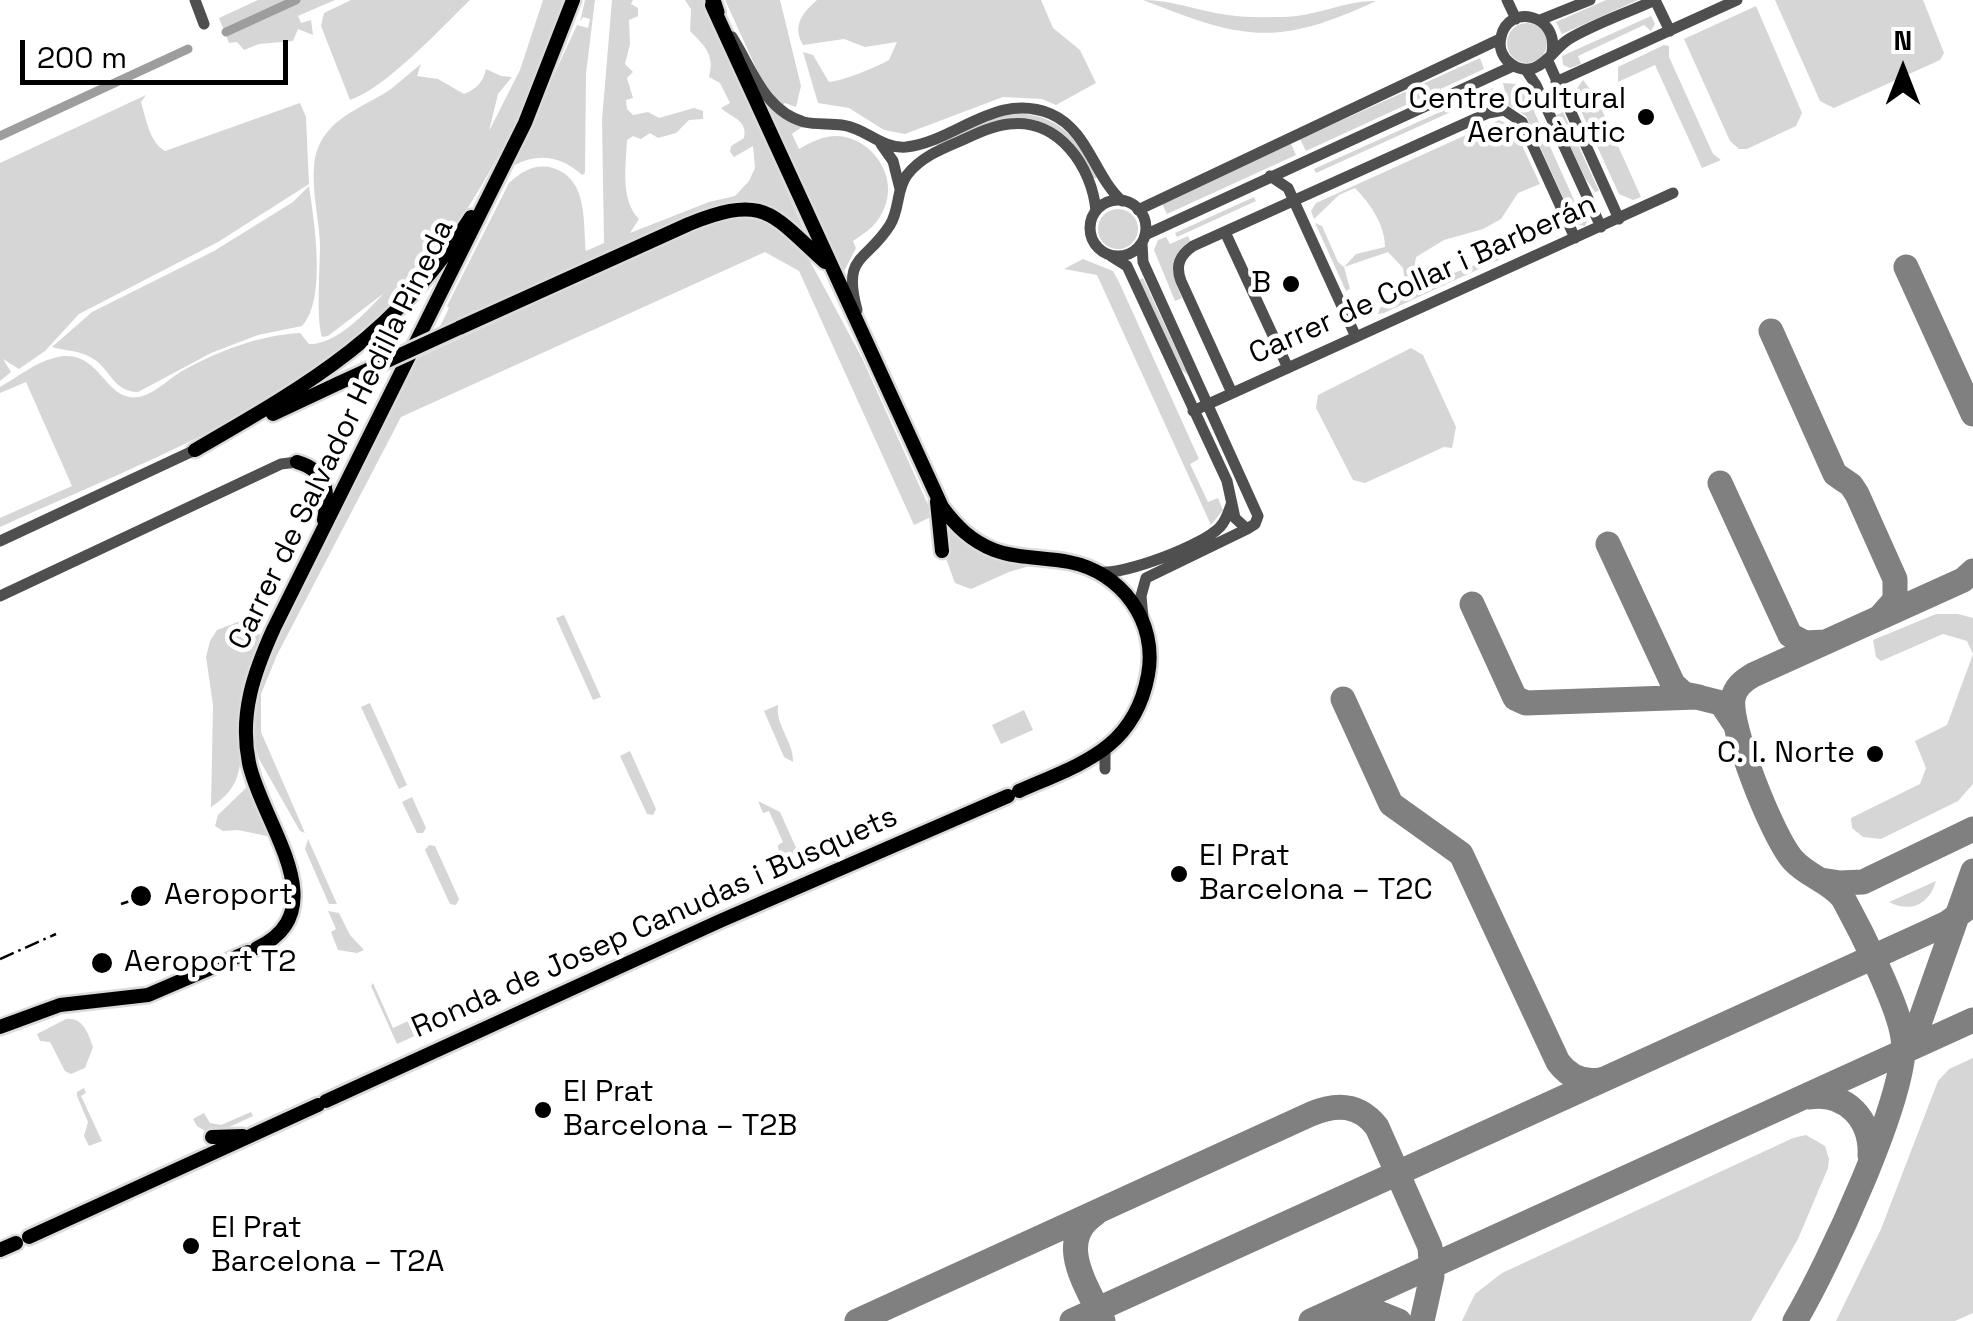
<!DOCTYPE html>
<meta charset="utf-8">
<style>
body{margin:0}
#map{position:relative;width:1973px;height:1321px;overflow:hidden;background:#fff;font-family:"Space Grotesk",sans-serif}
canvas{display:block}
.north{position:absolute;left:1853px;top:20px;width:100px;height:100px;-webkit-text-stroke:8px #fff;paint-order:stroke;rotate:0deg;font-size:28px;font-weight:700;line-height:40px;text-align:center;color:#000}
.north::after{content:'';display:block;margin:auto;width:35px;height:45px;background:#000;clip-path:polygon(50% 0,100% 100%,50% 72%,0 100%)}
.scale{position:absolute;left:20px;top:40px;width:268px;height:45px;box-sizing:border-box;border:5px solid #000;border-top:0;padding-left:12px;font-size:30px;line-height:35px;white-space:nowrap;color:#000;-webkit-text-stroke:8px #fff;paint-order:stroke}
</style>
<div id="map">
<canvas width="1973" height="1321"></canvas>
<div class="north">N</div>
<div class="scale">200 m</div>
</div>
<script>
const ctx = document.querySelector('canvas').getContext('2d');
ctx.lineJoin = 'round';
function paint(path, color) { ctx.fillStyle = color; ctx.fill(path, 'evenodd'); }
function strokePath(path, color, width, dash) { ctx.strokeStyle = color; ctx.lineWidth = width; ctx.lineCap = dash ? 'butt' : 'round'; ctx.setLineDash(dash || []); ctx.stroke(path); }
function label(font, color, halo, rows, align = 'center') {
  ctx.font = font + ' "Space Grotesk",sans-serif'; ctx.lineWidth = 9; ctx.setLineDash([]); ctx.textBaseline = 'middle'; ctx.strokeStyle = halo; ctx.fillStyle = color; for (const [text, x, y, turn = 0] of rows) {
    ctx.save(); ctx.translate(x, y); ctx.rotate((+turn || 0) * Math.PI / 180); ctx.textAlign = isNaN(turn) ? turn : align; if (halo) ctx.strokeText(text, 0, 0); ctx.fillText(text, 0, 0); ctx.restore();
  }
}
paint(new Path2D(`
 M 258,0 L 335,0 L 298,16 L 301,23 L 311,20 L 313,35 L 298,29 L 293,41 L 259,44 L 244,50 L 237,42 L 229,43 L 219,18 Z
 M 351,0 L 470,0 C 440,29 387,87 350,100 L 321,26 L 324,13 Z
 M 543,0 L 563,0 C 523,127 457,251 356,340 C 341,353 323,364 306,375 C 212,439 103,480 0,527 L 0,518 L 72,486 L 26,382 L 0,393 L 0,387 C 18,377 34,363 54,358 C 100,345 104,403 138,397 C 154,395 169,378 184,370 C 218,351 260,335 300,333 L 309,344 C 337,345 367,311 384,293 L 328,336 L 322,337 C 316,319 320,267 320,244 C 319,219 312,193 314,167 C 318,120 358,111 391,89 C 401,81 411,72 421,64 L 417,76 L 438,79 L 464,94 C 477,89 483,82 486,69 L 501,76 L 512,77 L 498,94 L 489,131 L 520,70 Z
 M 585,0 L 595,0 L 586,74 L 585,173 L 582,175 C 563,157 539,152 515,165 L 513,163 L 577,25 L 588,28 L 590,19 L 583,17 L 580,22 Z
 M 612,0 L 633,0 L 631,4 L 638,8 L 638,16 L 629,20 L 630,44 L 625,64 L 633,72 L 627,78 L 633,98 L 626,100 L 627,109 L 633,115 L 648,112 L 659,118 L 694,108 L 703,111 L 703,119 L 689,120 L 676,133 L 658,138 L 650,133 L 641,139 L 633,136 L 627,140 C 626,165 620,200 639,219 L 630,233 L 709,202 L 735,196 L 749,181 L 755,168 L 753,146 L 734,157 L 730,152 L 731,146 L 744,138 C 748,120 732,118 721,108 L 730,103 L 720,83 L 709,77 C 715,55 705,46 690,31 L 691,9 L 685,0 L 703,0 L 804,230 C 781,207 752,198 720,205 L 436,335 L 449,308 L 447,306 L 509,183 C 522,171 535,163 553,168 C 588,179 583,221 586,251 L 604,243 L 602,120 Z
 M 725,0 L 780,0 L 801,86 L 796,107 L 785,103 L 782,105 L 767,92 Z
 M 817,0 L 1041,0 L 1053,28 L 1080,50 L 1096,83 L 1056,105 L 1042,99 L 1003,97 L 905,134 L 884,130 L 849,108 L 818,103 L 803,52 L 813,55 L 829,82 C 846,80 874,68 889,60 L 897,42 L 865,47 L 844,39 L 803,45 C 792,26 802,13 817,0 Z
 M 1143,0 C 1173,0 1198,11 1228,15 C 1246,18 1265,17 1283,17 C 1314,17 1347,0 1376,1 C 1275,48 1243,39 1143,0 Z
 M 1606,0 L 1638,0 L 1562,34 L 1556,22 Z
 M 1775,0 L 1923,0 L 1944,53 L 1940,60 L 1834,108 L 1820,101 Z
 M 1756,6 L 1802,113 L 1796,126 L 1747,149 L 1739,149 L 1730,141 L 1684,39 Z
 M 1651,16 L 1655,24 L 1651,31 L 1644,25 L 1578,56 L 1581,64 L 1570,68 L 1563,65 L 1562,56 Z
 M1507 43a20 20 0 1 1 40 0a20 20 0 1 1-40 0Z
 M 1664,45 L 1669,46 L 1669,57 L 1713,154 L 1721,160 L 1702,168 L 1655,65 L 1618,82 L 1618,67 Z
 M 1480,58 L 1484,69 L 1306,151 L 1300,139 Z
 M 1583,80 L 1596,97 L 1641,197 L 1633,200 L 1619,194 L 1575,98 L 1575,91 Z
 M 1503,83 L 1516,84 L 1525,91 L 1579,211 L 1584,209 L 1589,217 L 1585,226 L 1575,224 L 1526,116 L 1506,104 L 1488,105 L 1487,100 L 1505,92 Z
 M 1493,88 L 1495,92 L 1316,173 L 1314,169 Z
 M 146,95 L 141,102 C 146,119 150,143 165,151 L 300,103 L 306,117 L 309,184 L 218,242 L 79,314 L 45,351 L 19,369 L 3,359 L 11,372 L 0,381 L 0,163 Z
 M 768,106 L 802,127 L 792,134 L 799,149 C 811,142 823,136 837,136 C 874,138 901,180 882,213 C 876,226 865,233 853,241 L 856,248 L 842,275 L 766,107 Z
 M 1563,112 L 1599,191 L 1595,192 L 1585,178 L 1556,115 Z
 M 1019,113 C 1066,118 1075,140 1098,177 L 1093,179 L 1086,163 L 1022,119 L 937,146 L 935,141 L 992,117 Z
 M 1499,120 L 1513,126 L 1540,184 L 1518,193 L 1501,219 L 1483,229 L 1444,240 L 1416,257 L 1413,277 L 1419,286 L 1502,255 L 1507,256 L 1384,313 L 1378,314 L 1380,308 L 1406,290 L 1403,268 L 1388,252 L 1344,267 L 1350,289 L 1346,291 L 1315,223 L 1322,226 L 1338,262 L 1344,267 L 1356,254 L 1385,247 C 1385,225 1370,203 1355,188 L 1339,195 L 1314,219 L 1311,211 L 1316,203 Z
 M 1291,144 L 1296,155 L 1167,214 L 1161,202 Z
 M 309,186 C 314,221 327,300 302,326 L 258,335 L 211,353 L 138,392 C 113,392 111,369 92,358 C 79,350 65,351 52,347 L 92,312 L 214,251 L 293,202 Z
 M 1254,197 L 1256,201 L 1177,237 L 1175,233 Z
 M1098 229a20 20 0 1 1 40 0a20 20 0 1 1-40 0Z
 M 750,214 L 765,217 L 803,248 L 862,358 L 933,516 L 914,525 L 799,271 L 765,252 L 401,417 L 277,655 L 261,694 L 261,732 L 305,833 L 300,831 L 259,759 L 254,742 L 253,708 L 269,656 L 415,359 L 708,224 Z
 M 1188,236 L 1190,241 C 1167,257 1172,276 1182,298 L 1175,301 L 1154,250 L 1158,240 L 1166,237 L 1170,244 Z
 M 1083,259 L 1113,271 L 1119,282 L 1199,459 L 1190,464 L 1208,502 L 1218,498 L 1223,510 L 1211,525 L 1097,275 L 1064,269 Z
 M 1143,278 L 1188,375 L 1178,367 L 1139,280 Z
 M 1411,348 L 1423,355 L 1456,427 L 1452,448 L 1444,447 L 1365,483 L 1353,480 L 1316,408 L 1318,395 Z
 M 947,524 C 970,550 1002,561 1036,564 L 1009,572 L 971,589 L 955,583 L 945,556 Z
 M 1936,614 L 1958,614 L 1973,618 L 1973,784 L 1958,801 L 1881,839 L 1863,837 L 1852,828 L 1851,818 L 1920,784 L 1926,768 L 1915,741 L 1947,725 L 1973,654 L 1967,641 L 1943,634 L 1881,661 L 1876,657 L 1873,640 Z
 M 564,615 L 601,697 L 593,700 L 556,618 Z
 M 243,620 L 255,624 L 260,635 C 257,656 244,675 241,697 C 233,739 258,778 211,807 L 213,705 L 206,657 L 210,641 L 217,630 Z
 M 370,703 L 407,785 L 399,789 L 361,707 Z
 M 778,705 C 775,725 794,742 793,762 L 784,757 L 764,711 Z
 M 1024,710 L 1033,730 L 1001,744 L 992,725 Z
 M 630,751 L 656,809 L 653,815 L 647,814 L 620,756 Z
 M 248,786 L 269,832 L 267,836 L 238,830 L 223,831 L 215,826 L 218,815 Z
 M 412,797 L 426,828 L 423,833 L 417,833 L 402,802 Z
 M 758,801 L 780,812 L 798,852 L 779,858 L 778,845 L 783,842 L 769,811 L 763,813 Z
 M 308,839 L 337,904 L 329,904 L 305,849 Z
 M 429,845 L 435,846 L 459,899 L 456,905 L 450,904 L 425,850 Z
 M 1936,881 C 1929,905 1911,913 1889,902 Z
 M 328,911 L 339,913 L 350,935 L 364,950 L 357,953 L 338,950 L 331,932 L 336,929 Z
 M 373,983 L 393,1028 L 419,1016 L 422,1024 L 419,1034 L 397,1044 L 371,986 Z
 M 66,1019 C 83,1017 88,1033 93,1047 L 85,1068 L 71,1074 L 65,1071 L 50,1042 L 40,1041 L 37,1034 Z
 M 1973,1058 L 1973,1313 L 1955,1321 L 1836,1321 L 1881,1229 L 1938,1081 L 1949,1069 Z
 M 84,1088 L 86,1093 L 81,1096 L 102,1141 L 89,1146 L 84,1136 L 88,1122 L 77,1096 L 77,1092 Z
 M 251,1112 L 253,1116 L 212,1135 L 197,1126 L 193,1119 L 204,1113 L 210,1123 L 221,1125 Z
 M 1806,1135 L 1825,1146 L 1829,1159 L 1828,1168 L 1798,1239 L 1751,1321 L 1462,1321 L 1475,1294 L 1502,1273 L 1793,1138 Z`), '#d6d6d6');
strokePath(new Path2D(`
 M 226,32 L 296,0
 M 0,136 L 188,49`), '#9d9d9d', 9);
strokePath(new Path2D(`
 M 1906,267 L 1973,414
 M 1771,331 L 1835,474 L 1851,485 L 1857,494 L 1895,579 L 1895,600 L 1879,618
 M 1720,483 L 1790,635 L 1805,643 L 1825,642
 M 1608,544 L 1673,684 L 1684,694 L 1699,697
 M 1472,604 L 1515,698 L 1526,703 L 1697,697 L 1721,703 L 1733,721
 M 1343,699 L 1391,804 L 1461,854 L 1558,1062 C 1569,1077 1585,1084 1604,1079
 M 1821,880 L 1840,883 L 1863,882 L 1973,829
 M 1900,1052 L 1915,1035 L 1973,871
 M 1809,1097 C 1846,1091 1872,1120 1870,1156
 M 1095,1214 C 1054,1242 1088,1287 1103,1321
 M 1341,1310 L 1369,1309 L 1399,1321
 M 857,1321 L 1311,1114 C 1337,1103 1359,1104 1377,1127 L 1430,1247 L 1432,1276 L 1422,1321
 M 1072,1321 L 1926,933 L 1947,923 L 1973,904
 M 1311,1321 L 1973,1020
 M 1795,1321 C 1825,1271 1910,1092 1903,1038 C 1899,1006 1860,929 1843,898 C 1829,881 1807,876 1793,860 C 1773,838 1729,727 1733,699 C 1735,687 1743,681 1753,675 L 1963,580 L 1973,571`), '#808080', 25);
const major = new Path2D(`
 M 712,5 L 942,507 C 956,526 971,541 994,550 C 1018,559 1044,557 1069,562 C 1122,572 1158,622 1148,675 C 1134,750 1080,764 1019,791
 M 459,328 L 689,224 C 766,193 771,214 825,262
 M 273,414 L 339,383
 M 195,450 C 311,383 397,334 471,217
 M 297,462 C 328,471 329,493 324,520
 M 937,502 L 942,551
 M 257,948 C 338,910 261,822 249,763 C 239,714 254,672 274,628 L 525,123 L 573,0
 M 0,1027 L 60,1005 L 148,995 L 248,952
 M 326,1101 L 720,921 L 1008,796
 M 212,1137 L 243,1136
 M 29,1237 L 318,1105
 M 0,1250 L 16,1243`);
const highway = new Path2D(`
 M 713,0 L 717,12`);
strokePath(major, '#dbdbdb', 19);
strokePath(highway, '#dbdbdb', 20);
strokePath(new Path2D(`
 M 195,0 L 204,24
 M 1507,0 L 1516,19
 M 1655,0 L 1670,31
 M 1540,20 L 1590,0
 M 732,37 C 752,68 764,111 804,122 C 817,125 829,123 842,125 C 866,128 881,149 906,147 C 957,141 996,91 1051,114 C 1088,130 1094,176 1122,201
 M 1552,52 C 1559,14 1508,3 1501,37 C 1496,56 1515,74 1534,68 C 1548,63 1556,47 1569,39 C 1596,23 1627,13 1655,0
 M 1547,59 L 1619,219
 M 1526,70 L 1536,85 L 1601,227
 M 1556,82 L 1737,0
 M 881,144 L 893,161 L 900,189
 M 1270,176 L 1288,188 L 1356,337
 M1090 228a28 28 0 1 1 56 0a28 28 0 1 1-56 0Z
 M 1138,210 L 1500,39
 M 1225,232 L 1288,368
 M 1145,235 L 1513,66
 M 1142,243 L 1143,262 L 1258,516 L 1255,524 L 1247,529 L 1146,578 L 1141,596 L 1143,618
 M 1111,256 L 1127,266 L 1227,481 L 1235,518 L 1247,529
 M 857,310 C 842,254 866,263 890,225 C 900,209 896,190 907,175 C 920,158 939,150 958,142 C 974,135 991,126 1009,124 C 1059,118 1092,167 1096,211
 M 1232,393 L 1181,281 C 1175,265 1180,255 1193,246 L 1488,113 L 1504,110 L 1522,122 L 1575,238
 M 1193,411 L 1673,193
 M 0,541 L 195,450
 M 1099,572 C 1124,575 1202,546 1220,527 C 1226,521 1228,513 1231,505
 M 0,596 L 281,464 L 297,462
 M 1105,769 L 1105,750`), '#4f4f4f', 11);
strokePath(major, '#000', 14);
strokePath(highway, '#000', 15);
strokePath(new Path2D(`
 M 121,904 L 130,901
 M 0,959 L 56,934`), '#000', 2.5, [15, 5, 2.5, 5]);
const majorBridge = new Path2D(`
 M 339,383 L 459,328`);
strokePath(majorBridge, '#dbdbdb', 19, []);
strokePath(majorBridge, '#000', 14);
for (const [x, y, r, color] of [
 [1646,117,10,"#000"],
 [1291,284,10,"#000"],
 [1875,754,10,"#000"],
 [1179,874,10,"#000"],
 [141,896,12,"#000"],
 [102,963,12,"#000"],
 [543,1110,10,"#000"],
 [191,1246,10,"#000"]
]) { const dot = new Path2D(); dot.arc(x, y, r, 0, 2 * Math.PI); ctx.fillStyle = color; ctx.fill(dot); strokePath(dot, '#fff', 4); }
label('30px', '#000', '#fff', [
 ["Centre Cultural",1626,100,"right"],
 ["Aeronàutic",1626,134,"right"],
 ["B",1271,284,"right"],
 ["C. I. Norte",1855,754,"right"],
 ["El Prat",1199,857],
 ["Barcelona – T2C",1199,891],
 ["Aeroport",164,896],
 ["Aeroport T2",124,963],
 ["El Prat",563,1093],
 ["Barcelona – T2B",563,1127],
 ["El Prat",211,1229],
 ["Barcelona – T2A",211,1263]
], 'left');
label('30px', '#000', '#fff', [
 ["Carrer de Collar i Barberán",1423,280,-24],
 ["Carrer de Salvador Hedilla Pineda",342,435,-64],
 ["Ronda de Josep Canudas i Busquets",655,923,-24]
]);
</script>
